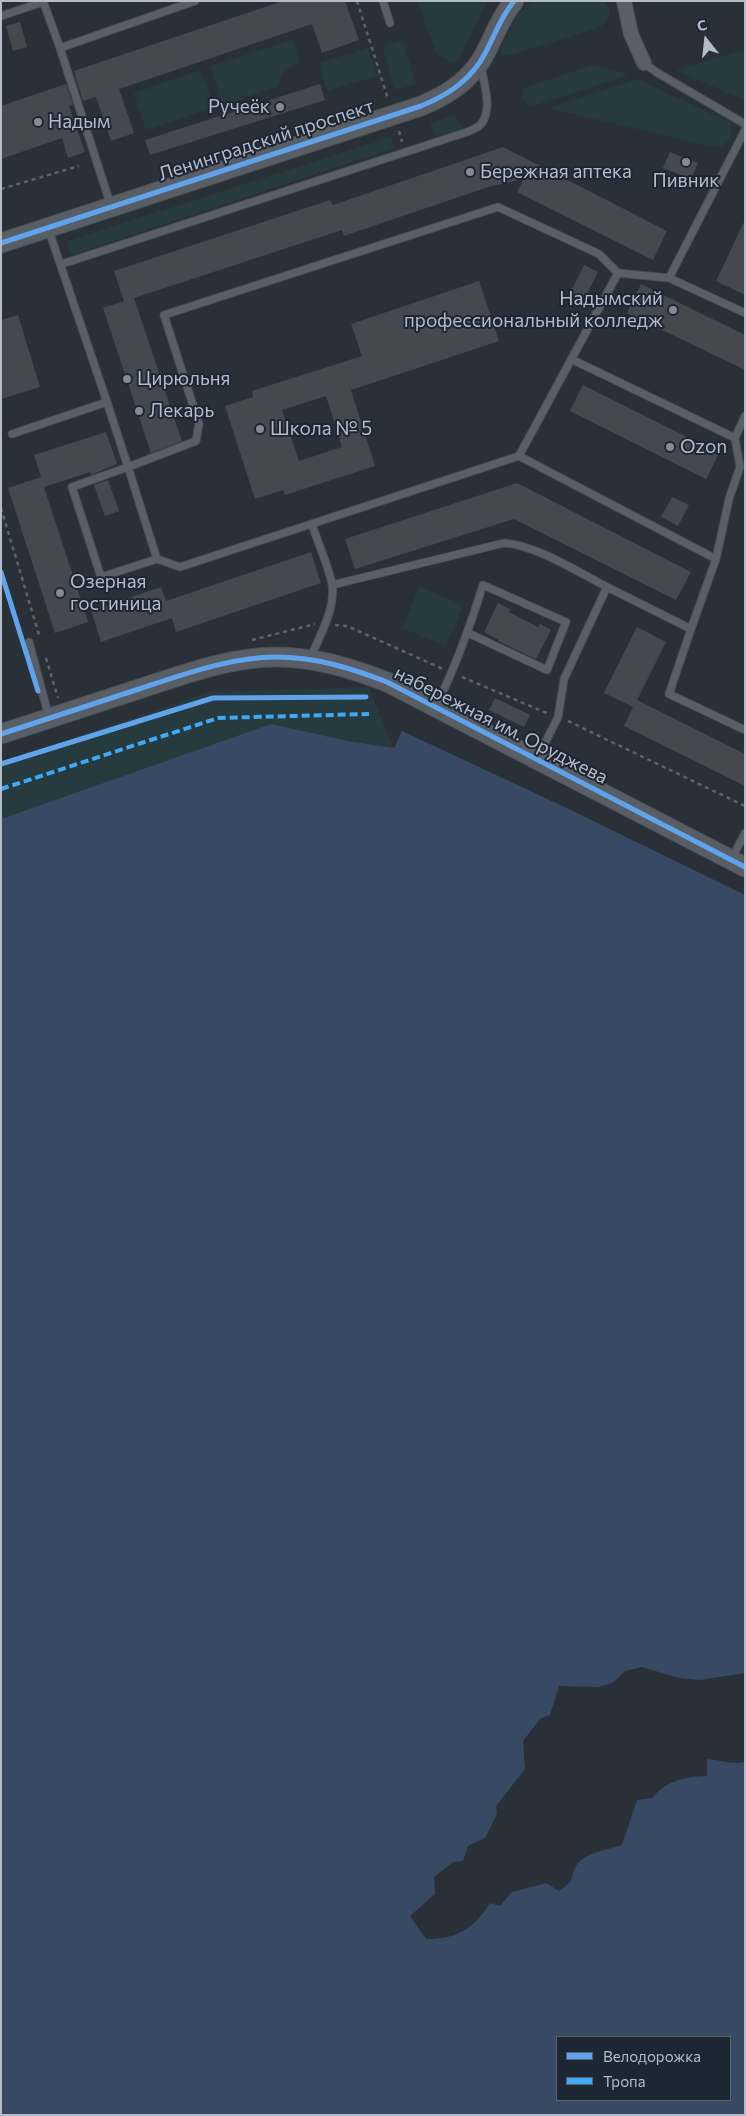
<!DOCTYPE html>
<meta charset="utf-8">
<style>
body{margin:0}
#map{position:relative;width:746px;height:2116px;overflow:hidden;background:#2a3038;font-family:Commissioner,sans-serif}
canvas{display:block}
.frame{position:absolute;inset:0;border:2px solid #b4bcc9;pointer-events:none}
.legend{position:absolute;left:556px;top:2036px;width:175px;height:65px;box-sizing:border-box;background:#1d2633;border:1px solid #59626f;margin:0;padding:6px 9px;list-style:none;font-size:15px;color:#b4bcc9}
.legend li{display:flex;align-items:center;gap:10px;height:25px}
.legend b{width:25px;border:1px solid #59626f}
.north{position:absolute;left:681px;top:15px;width:50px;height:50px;-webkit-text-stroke:4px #1d2633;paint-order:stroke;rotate:344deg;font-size:14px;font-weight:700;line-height:20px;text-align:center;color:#b4bcc9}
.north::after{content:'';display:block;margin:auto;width:18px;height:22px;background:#b4bcc9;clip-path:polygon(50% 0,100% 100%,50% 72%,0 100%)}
</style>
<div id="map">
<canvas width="746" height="2116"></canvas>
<div class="frame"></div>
<ul class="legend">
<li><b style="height:6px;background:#60a3ed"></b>Велодорожка</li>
<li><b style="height:6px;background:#3fa9f5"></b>Тропа</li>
</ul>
<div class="north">С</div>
</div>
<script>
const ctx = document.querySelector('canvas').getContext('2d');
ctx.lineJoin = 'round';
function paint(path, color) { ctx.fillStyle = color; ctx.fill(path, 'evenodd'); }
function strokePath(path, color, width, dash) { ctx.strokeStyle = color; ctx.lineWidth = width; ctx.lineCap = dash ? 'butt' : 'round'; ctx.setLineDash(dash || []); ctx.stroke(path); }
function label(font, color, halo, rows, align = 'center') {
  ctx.font = font + ' Commissioner,sans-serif'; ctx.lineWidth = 4; ctx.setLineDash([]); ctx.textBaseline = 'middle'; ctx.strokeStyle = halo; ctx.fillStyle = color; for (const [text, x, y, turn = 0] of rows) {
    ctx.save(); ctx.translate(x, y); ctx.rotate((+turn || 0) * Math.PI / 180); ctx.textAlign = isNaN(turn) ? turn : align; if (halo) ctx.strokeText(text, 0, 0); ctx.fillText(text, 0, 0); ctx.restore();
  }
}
paint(new Path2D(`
 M 417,1 L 487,1 L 459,59 L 454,63 L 437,55 Z
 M 534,1 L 605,1 C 613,14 610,21 598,28 L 514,54 L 502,56 L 500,48 C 514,32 512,11 534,1 Z
 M 294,39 L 299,62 L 285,71 L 276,87 L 223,105 L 211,66 Z
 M 403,40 L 416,84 L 395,90 L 382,46 Z
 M 368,48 L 377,76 L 327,91 L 319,63 Z
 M 745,50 L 745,101 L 676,70 Z
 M 591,65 L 625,73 L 626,76 L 529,107 L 522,97 L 524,88 Z
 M 201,70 L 214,107 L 146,130 L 134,93 Z
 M 638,79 L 731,123 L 731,137 L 723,146 L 712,147 L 549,108 Z
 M 455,114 L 462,129 L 435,136 L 430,123 Z
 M 391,137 L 395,148 L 71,255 L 67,241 Z
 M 419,587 L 463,605 L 446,646 L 402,628 Z
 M 368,687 L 394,748 L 348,741 L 271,724 L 1,819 L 1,762 L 209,692 Z`), '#273a3e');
paint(new Path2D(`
 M 271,724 L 348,741 L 394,748 L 402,731 L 575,812 L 745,895 L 745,1673 L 700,1680 L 679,1678 L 642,1667 L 625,1671 L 614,1682 L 599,1687 L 559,1686 L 550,1715 L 541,1718 L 523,1741 L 525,1769 L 496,1806 L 497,1814 L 485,1838 L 468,1846 L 463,1861 L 453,1862 L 434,1877 L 435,1894 L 410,1916 L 426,1939 C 457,1939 474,1929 490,1903 L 500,1906 L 512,1892 L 546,1883 L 559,1891 C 578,1878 568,1880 576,1866 C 585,1852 608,1850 622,1845 L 637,1800 L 652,1798 C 667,1780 685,1777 707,1776 L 707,1759 C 720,1760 734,1765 745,1762 L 745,2115 L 1,2115 L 1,819 ZM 557,2037 L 730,2037 L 730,2100 L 557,2100 Z`), '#384963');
paint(new Path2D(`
 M 283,1 L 345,1 L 359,40 L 322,53 L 312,24 L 119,89 L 134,133 L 111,141 L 96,97 L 83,101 L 74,71 Z
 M 20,22 L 27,47 L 13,51 L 6,26 Z
 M 66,84 L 73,104 L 69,106 L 85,152 L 68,158 L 62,138 L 1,159 L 1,106 Z
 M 320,84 L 325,100 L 150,155 L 145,140 Z
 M 503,147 L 667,231 L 653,260 L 517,192 L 524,179 L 488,187 L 344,236 L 342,230 L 134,298 L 182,441 L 151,453 L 103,308 L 124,301 L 114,271 L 330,200 L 333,205 Z
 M 670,152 L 698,163 L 691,179 L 663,168 Z
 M 745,220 L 745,295 L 716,281 Z
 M 584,265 L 598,272 L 581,306 L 567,299 Z
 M 479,281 L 499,341 L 351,390 L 375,466 L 285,495 L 283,490 L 255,499 L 225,406 L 253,397 L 252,391 L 362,356 L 351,324 ZM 326,396 L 342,447 L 299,461 L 282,410 Z
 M 641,284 L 745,335 L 745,370 L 627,313 Z
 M 18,315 L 40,387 L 1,399 L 1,320 Z
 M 583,385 L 719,453 L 706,479 L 570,411 Z
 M 106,432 L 117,464 L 91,475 L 90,472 L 44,487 L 88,622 L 55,633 L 8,488 L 41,477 L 34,455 Z
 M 108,480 L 119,511 L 105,516 L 94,485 Z
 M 517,483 L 691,572 L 676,600 L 514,519 L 355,569 L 345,539 Z
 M 672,497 L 689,505 L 678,526 L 661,517 Z
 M 311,552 L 321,583 L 176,632 L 172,618 L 101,642 L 91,610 L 161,587 L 166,601 Z
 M 498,603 L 510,609 L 509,612 L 538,627 L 540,624 L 551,630 L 536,659 L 498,641 L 499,640 L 484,632 Z
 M 637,627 L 666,642 L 637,700 L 745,754 L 745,786 L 624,726 L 633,707 L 604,693 Z
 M 495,698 L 530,715 L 524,727 L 489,710 Z`), '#444950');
const lane = new Path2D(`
 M 43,1 L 60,48 L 111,206
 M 383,1 L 390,23
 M 1,16 L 43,2
 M 60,48 L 195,1
 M 644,63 L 656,72 L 745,124
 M 48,228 L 107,402
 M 62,264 L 467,132 C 472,130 478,128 481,124 C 493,109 484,84 481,67
 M 669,278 L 745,313
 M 571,359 L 735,438 L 740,467 L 729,499 L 716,559
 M 12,434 L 107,402 L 128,467 L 72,487 L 101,577 L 157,559 L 180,567 L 519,456 L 618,273 L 669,278 L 745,130
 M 735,438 L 745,416
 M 519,456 L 716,559 L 691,629 L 607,587 L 564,679 L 558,717 L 537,759
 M 157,559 L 128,467 L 196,441 L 199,424 L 164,315 L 498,207 L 599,254 L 618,273
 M 332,585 L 504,543 C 536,545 578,572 607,587
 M 691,629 L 669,694 L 745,730
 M 29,642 L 49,717
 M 310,659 C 319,637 336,609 332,584 C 328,564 318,544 312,524
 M 436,706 C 456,666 470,627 483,585 L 566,622 L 547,670 L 468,633
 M 731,860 L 745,833`);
const street = new Path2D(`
 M 624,1 L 631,34 L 644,63`);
const secondary = new Path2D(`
 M 1,243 L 421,106 C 445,96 465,84 480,62 C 493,42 497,22 514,1
 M 1,734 C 47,719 93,704 139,689 C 182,675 230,657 276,657 C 315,657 351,668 387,682 L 745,867`);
strokePath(lane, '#484c53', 9);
strokePath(street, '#484c53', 16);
strokePath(secondary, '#484c53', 21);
strokePath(new Path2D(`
 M 357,1 L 388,99
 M 399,131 L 402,142
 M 1,189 L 79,166
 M 1,508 L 40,638
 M 335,625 L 347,626 L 443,669
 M 252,640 L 315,624
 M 46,658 L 58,698
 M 462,677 L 549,714
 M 568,721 L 745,806`), '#5d636a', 2.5, [4, 4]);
strokePath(lane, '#5a5e66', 7);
strokePath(street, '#5a5e66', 14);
strokePath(secondary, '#595d64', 19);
strokePath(new Path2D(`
 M 1,789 L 218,718 L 369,714`), '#3fa9f5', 4, [8, 4]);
strokePath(new Path2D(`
 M 1,243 L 421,106 C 445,96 465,84 480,62 C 493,42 497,22 514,1
 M 1,572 L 38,691
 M 1,734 C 47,719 93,704 139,689 C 182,675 230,657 276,657 C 315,657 351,668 387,682 L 745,867
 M 1,764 L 213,698 L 366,697`), '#60a3ed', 5);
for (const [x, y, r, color] of [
 [280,107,5,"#848b96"],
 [38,122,5,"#848b96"],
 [686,162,5,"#848b96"],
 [470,172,5,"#848b96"],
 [673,310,5,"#848b96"],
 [127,379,5,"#848b96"],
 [139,411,5,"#848b96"],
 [260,429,5,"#848b96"],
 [670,447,5,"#848b96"],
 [60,593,5,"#848b96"]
]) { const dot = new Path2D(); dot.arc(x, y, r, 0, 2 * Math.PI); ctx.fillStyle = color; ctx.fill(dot); strokePath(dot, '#1d2633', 2); }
label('19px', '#b4bcc9', '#1d2633', [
 ["Ручеёк",270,107,"right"],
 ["Надым",48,122],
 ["Бережная аптека",480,172],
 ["Пивник",686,181,"center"],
 ["Надымский",663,299,"right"],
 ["профессиональный колледж",663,321,"right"],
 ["Цирюльня",137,379],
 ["Лекарь",149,411],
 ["Школа № 5",270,429],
 ["Ozon",680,447],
 ["Озерная",70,582],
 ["гостиница",70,604]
], 'left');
label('19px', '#b4bcc9', '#1d2633', [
 ["Ленинградский проспект",266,140,-18],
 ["набережная им. Оруджева",501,725,27]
]);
</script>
